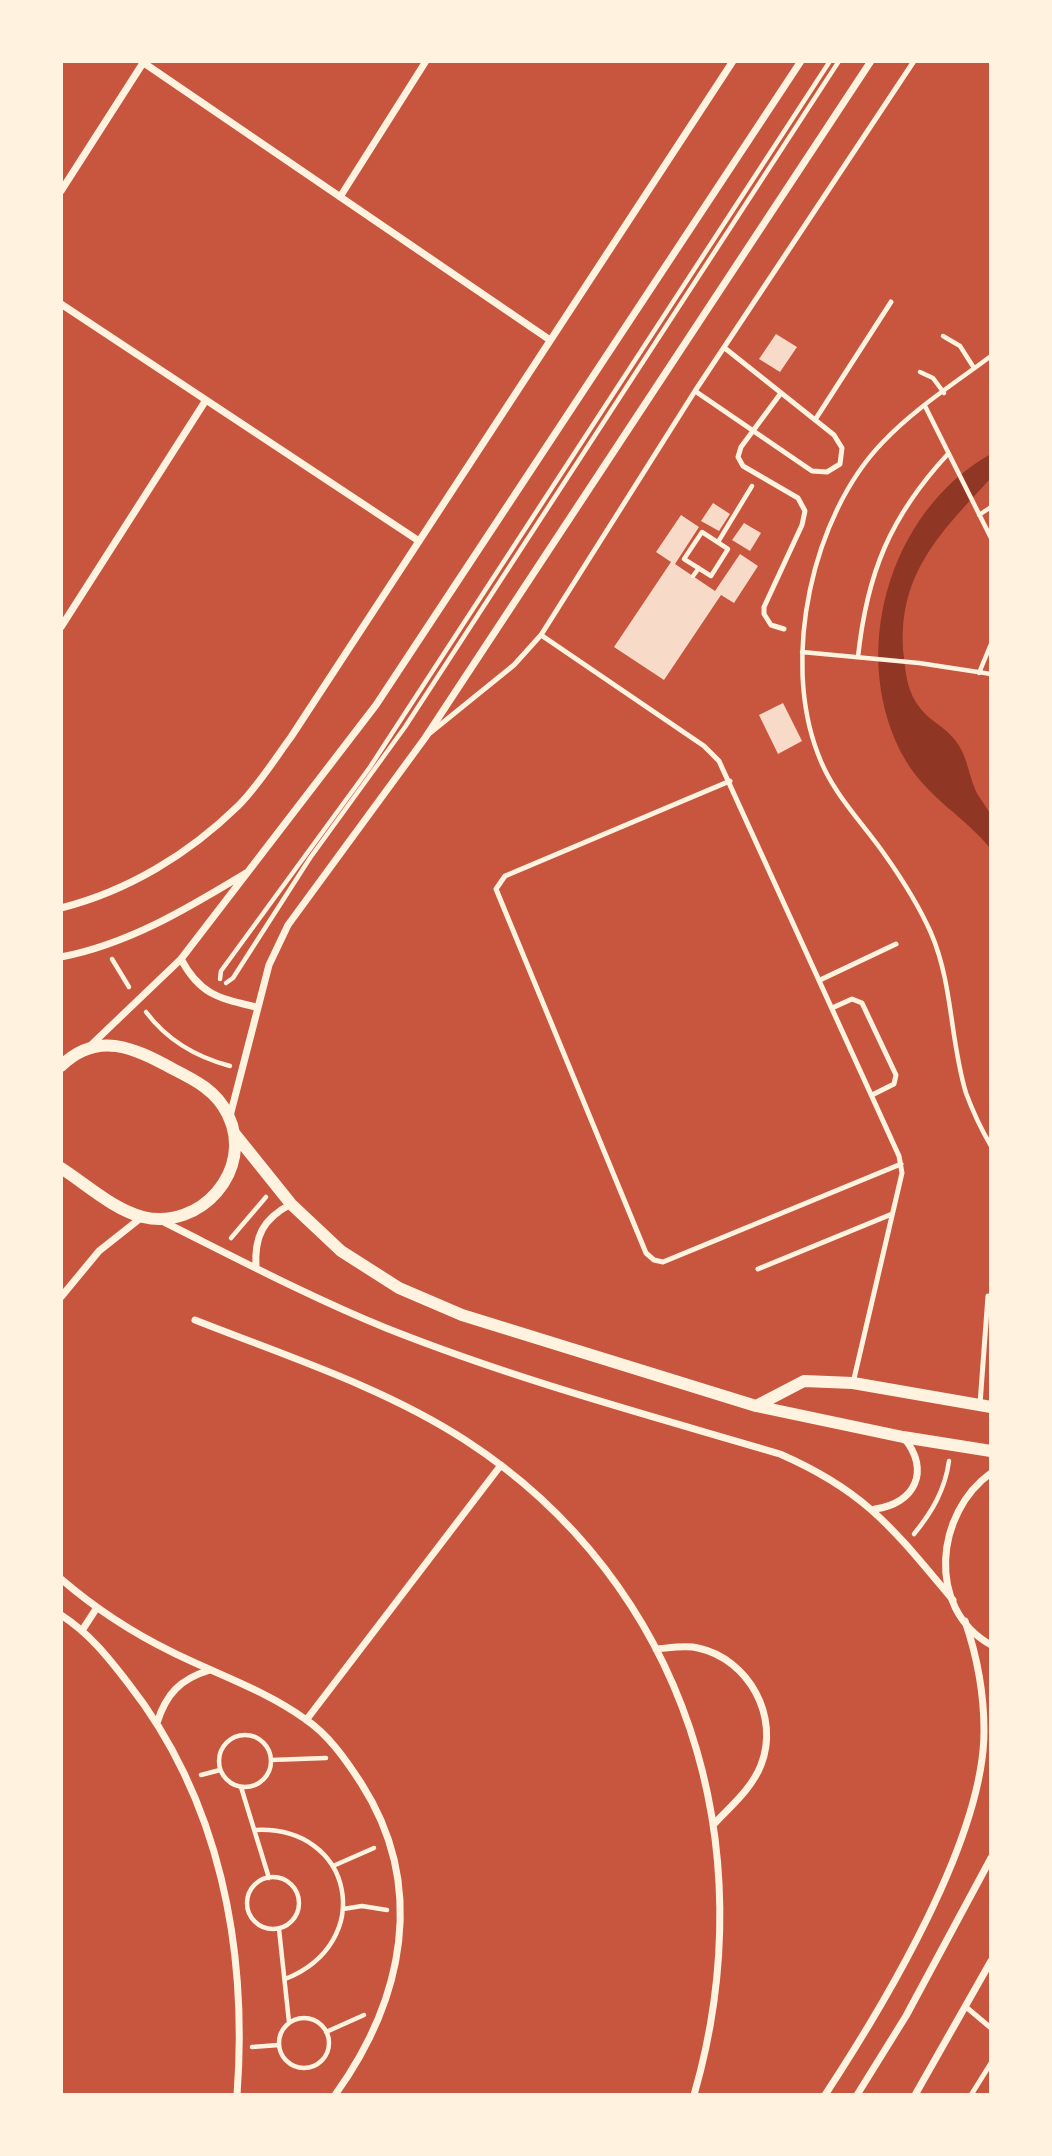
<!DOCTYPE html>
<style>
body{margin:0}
#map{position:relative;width:1052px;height:2156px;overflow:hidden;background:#c8553d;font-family:Roboto,sans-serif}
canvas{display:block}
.frame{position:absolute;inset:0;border:63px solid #fff3e0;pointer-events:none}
</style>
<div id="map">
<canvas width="1052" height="2156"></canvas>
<div class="frame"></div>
</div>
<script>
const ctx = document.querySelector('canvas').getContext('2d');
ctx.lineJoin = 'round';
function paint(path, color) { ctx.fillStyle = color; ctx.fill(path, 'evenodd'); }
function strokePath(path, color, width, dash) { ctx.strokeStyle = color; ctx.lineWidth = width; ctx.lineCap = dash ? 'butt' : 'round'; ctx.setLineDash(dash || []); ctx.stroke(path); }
paint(new Path2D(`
 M 991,454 L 991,478 C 940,533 895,576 904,658 C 906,677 908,693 920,708 C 930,721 945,727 955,740 C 967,755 968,772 975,789 C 979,799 988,807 991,817 C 993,826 991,839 991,849 C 965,817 928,798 906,761 C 846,658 888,511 991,454 Z`), '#8f3625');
paint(new Path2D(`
 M 776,334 L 797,347 L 780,372 L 759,359 Z
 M 713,503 L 730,514 L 719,531 L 701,521 Z
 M 681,515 L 699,527 L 675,564 L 715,591 L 740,554 L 758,566 L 734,603 L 721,595 L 664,680 L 614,647 L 671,562 L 656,552 Z
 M 744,523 L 761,533 L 750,551 L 732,540 Z
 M 783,703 L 802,741 L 778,754 L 759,715 Z`), '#f7dbc8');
strokePath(new Path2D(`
 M 943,336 L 960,346 L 974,368
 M 991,356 C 955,383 914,409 883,442 C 812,515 781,659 818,754 C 832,793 862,822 885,855 C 902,879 919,906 931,933 C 953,984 950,1041 966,1093 C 973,1112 981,1129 991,1146
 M 920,372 L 933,378 L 944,393
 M 925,406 L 991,538
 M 979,515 L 991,507
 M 702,532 L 728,549 L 711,576 L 684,559 Z
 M 718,542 L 752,486
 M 693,576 L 699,568
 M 802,652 L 919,663 L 991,674
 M 858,657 C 867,573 890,517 947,455
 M 979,673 L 991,644
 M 112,959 L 129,987
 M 220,979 L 221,971 L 370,767 L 830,61
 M 226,983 L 233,978 L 310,858 L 405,727 L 839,61
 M 146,1012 C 167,1040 196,1057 230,1066
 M 231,1238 L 266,1197
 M 914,1534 C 932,1512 945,1490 949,1461
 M219 1761a26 26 0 1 1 52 0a26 26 0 1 1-52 0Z
 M 271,1760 L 326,1758
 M 201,1775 L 220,1770
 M 241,1787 L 269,1878
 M 255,1830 C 354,1825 377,1943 285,1979
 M 333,1866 L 374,1848
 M247 1903a26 26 0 1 1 52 0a26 26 0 1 1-52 0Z
 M 343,1909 L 362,1906 L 387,1910
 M 279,1929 L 289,2022
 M279 2043a25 25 0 1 1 50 0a25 25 0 1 1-50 0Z
 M 326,2032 L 364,2015
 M 252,2047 L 279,2045`), '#fff3e0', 4.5);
strokePath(new Path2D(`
 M 695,391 L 812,471 L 827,472 L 840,464 L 842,448 L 834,435 L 726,349
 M 781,393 L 741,447 L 738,457 L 743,466 L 798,498 L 805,511 L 802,525 L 764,607 L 764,614 L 771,625 L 784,629
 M 815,420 L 891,302
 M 541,635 L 704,746 L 719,761 L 899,1156 L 902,1173 L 853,1383
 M 430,733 L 514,665 L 541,635 L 695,391 L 914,61
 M 730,781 L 505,876 L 496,889 L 646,1253 L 654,1260 L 663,1262 L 901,1164
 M 820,980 L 896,944
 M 832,1008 L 852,999 L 862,1003 L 896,1075 L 894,1084 L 872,1095
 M 758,1269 L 892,1214
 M 980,1404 L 988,1296
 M 966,2007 L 991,2028
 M 971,2095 L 991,2063`), '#fff3e0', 5);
strokePath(new Path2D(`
 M 141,61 L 550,340
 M 61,191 L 143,63
 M 340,197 L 426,61
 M 61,304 L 419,541
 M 61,627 L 206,400
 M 61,908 C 128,891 189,854 238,806 C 258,786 274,760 291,737 L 733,61
 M 61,957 C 129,944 188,908 246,873
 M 181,959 C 200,995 219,998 256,1007
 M 90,1046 L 181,959 L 376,705 L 801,61
 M 230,1116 L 269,965 L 288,925 L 425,738 L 871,61
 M 162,1221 C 236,1258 310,1297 386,1328 C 514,1379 648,1415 780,1454 C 867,1492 894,1530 953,1600
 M 256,1268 C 254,1236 263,1219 291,1204
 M 61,1297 L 99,1251 L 142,1217
 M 195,1320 C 286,1356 383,1387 465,1440 C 687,1584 766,1846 694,2095
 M 991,1473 C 936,1512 925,1608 991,1645
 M 875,1509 C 915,1504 931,1470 904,1438
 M 61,1579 C 96,1609 131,1632 172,1652 C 216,1674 265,1690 305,1719 C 328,1734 346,1760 361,1783 C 427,1886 404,1999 335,2095
 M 61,1615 C 89,1633 108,1657 128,1683 C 220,1800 248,1949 237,2095
 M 83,1629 L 96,1609
 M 656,1649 C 669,1648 686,1645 698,1648 C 749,1659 780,1717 761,1765 C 752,1788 732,1805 715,1823
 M 307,1719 L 501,1465
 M 157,1723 C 166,1694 180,1679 210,1670
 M 825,2095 C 884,2005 984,1839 984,1731 C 984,1693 977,1656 965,1621
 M 857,2095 L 906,2016 L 991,1858
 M 915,2095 L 991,1961`), '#fff3e0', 7);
strokePath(new Path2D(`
 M 61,1066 C 98,1030 134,1048 173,1069 C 195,1080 217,1091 228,1115 C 255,1170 200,1231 143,1217 C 114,1210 86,1184 61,1168
 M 234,1133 L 291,1204 L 341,1251 L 399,1288 L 462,1315 L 756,1406 L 903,1437 L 991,1451
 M 756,1406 L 804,1381 L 853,1383 L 991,1407`), '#fff3e0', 12);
</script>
